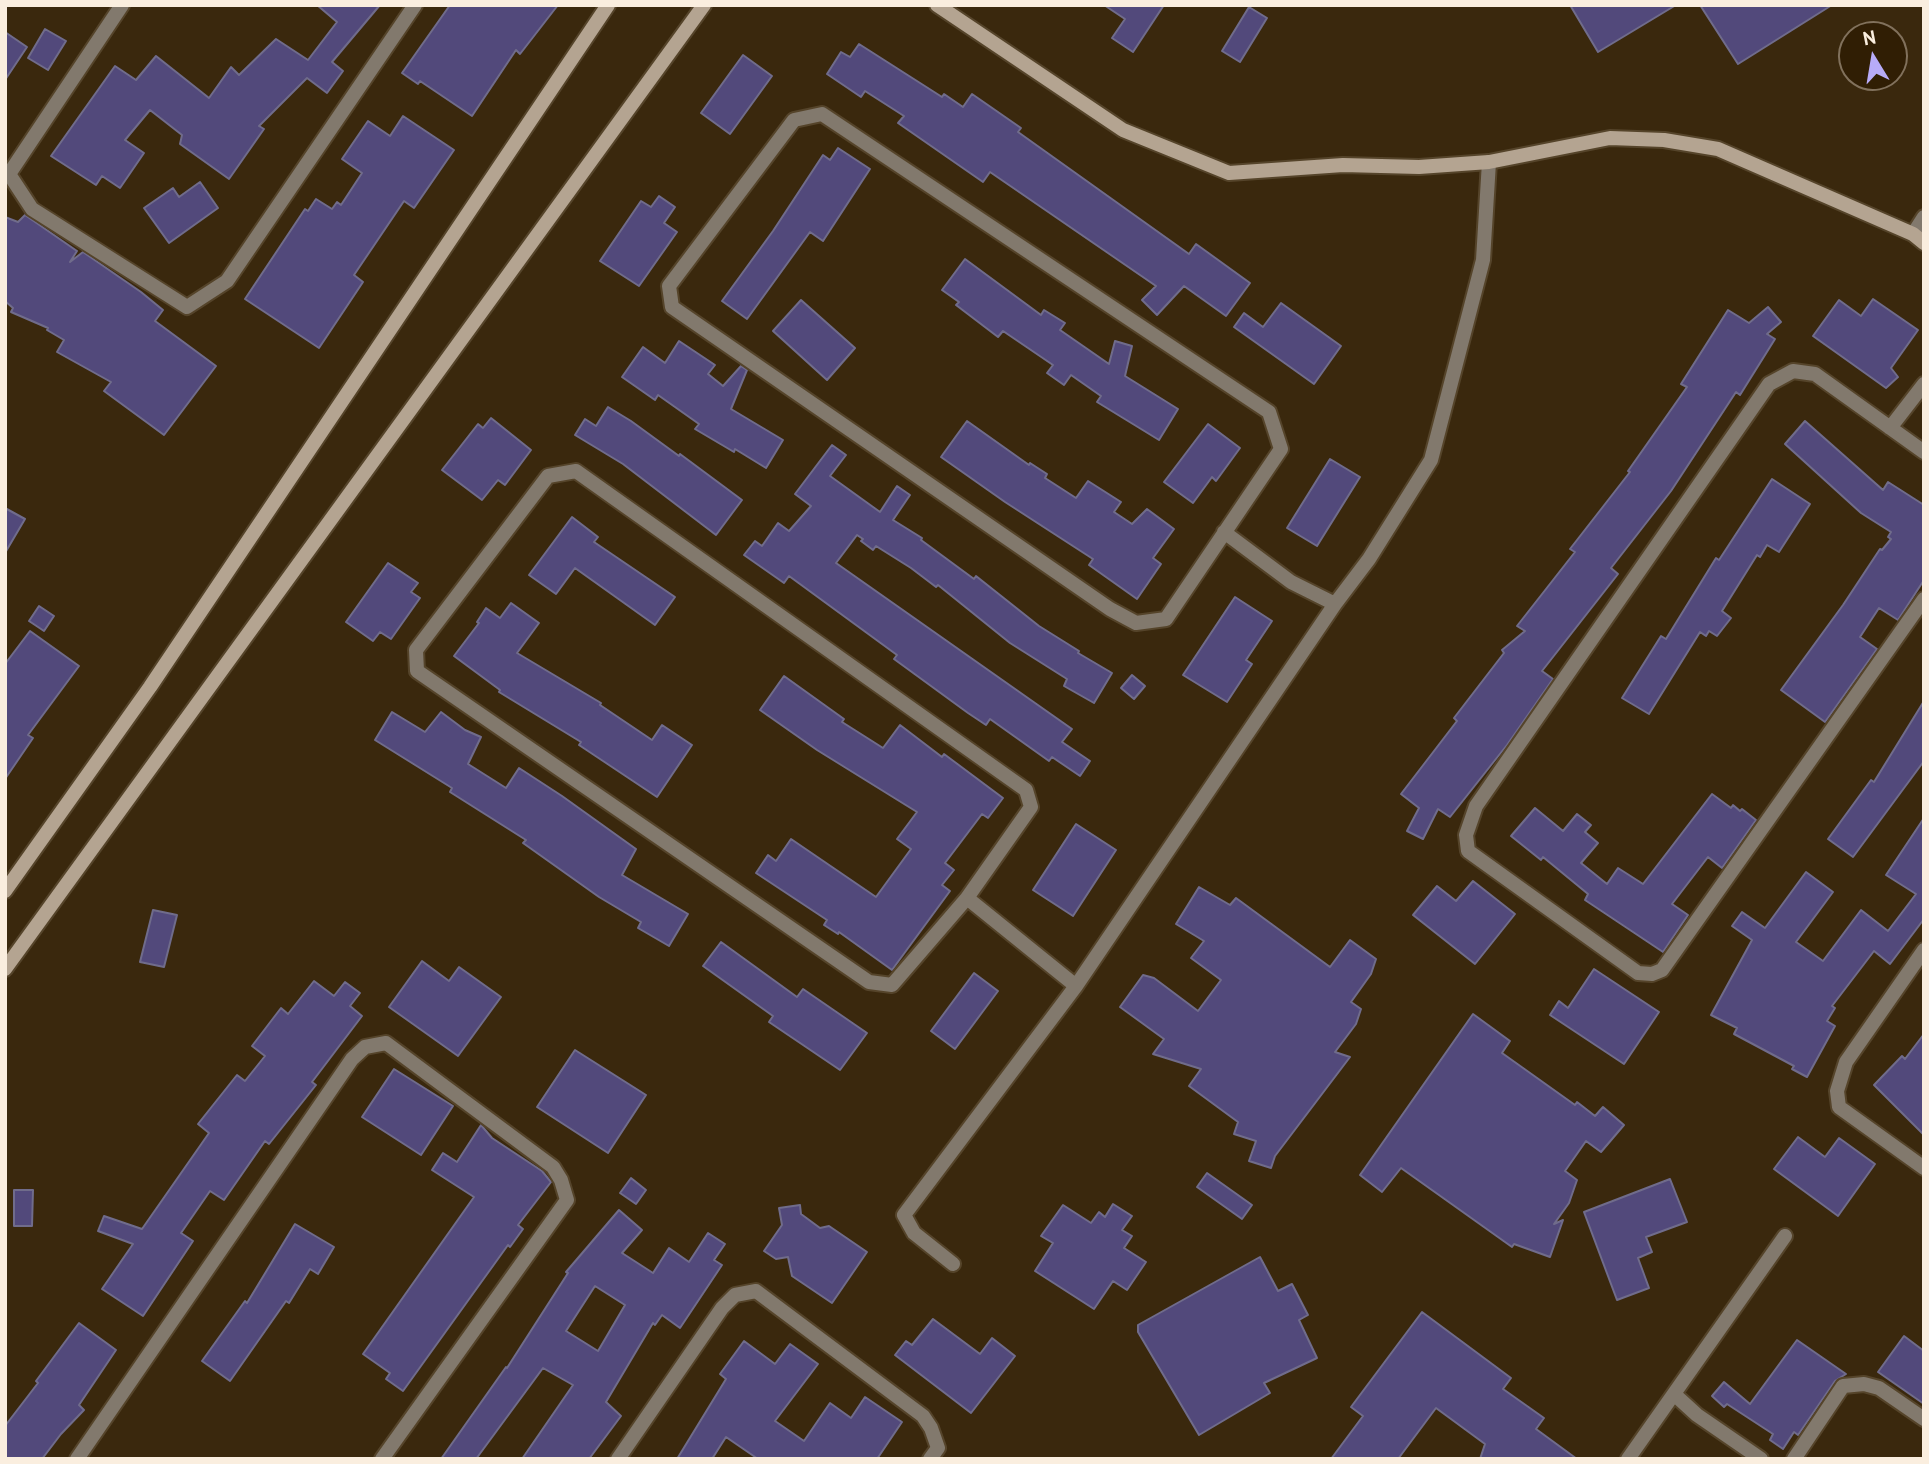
<!DOCTYPE html>
<style>
body{margin:0}
#map{position:relative;width:1929px;height:1464px;overflow:hidden;background:#3a280d;font-family:"PT Sans",sans-serif}
canvas{display:block}
.frame{position:absolute;inset:0;border:7px solid #faeedf;pointer-events:none}
.north{position:absolute;left:1838px;top:21px;width:70px;height:70px;box-sizing:border-box;background:#301e04;border:2px solid #81715c;border-radius:50%;rotate:349deg;font-size:19px;font-weight:700;line-height:28px;text-align:center;color:#faeedf}
.north::after{content:'';display:block;margin:auto;width:24px;height:32px;background:#b7abf8;clip-path:polygon(50% 0,100% 100%,50% 72%,0 100%)}
</style>
<div id="map">
<canvas width="1929" height="1464"></canvas>
<div class="frame"></div>
<div class="north">N</div>
</div>
<script>
const ctx = document.querySelector('canvas').getContext('2d');
ctx.lineJoin = 'round';
function paint(path, color) { ctx.fillStyle = color; ctx.fill(path, 'evenodd'); }
function strokePath(path, color, width, dash) { ctx.strokeStyle = color; ctx.lineWidth = width; ctx.lineCap = dash ? 'butt' : 'round'; ctx.setLineDash(dash || []); ctx.stroke(path); }
const building = new Path2D(`
 M 317,5 L 380,5 L 332,62 L 343,71 L 327,93 L 307,78 L 259,126 L 264,129 L 229,179 L 180,144 L 182,135 L 150,110 L 125,140 L 144,153 L 120,188 L 102,176 L 96,185 L 51,156 L 115,66 L 136,80 L 156,56 L 209,98 L 231,67 L 239,75 L 276,39 L 308,60 L 337,22 Z
 M 450,5 L 558,5 L 520,54 L 516,50 L 472,116 L 420,81 L 418,84 L 402,73 Z
 M 1104,5 L 1164,5 L 1133,52 L 1112,38 L 1125,19 Z
 M 1570,5 L 1676,5 L 1598,52 Z
 M 1700,5 L 1832,5 L 1738,64 Z
 M 1249,7 L 1267,18 L 1240,62 L 1222,51 Z
 M 45,29 L 66,41 L 48,70 L 28,58 Z
 M 5,32 L 27,47 L 5,80 Z
 M 859,44 L 942,97 L 944,94 L 963,107 L 972,94 L 1021,128 L 1018,132 L 1189,254 L 1196,244 L 1250,283 L 1226,316 L 1184,286 L 1157,315 L 1142,300 L 1156,286 L 990,172 L 983,182 L 898,123 L 904,116 L 865,91 L 861,97 L 827,74 L 841,52 L 850,57 Z
 M 743,55 L 772,76 L 730,134 L 701,113 Z
 M 403,116 L 454,150 L 414,208 L 404,201 L 354,275 L 363,282 L 319,348 L 245,299 L 305,209 L 308,211 L 316,199 L 332,209 L 337,202 L 341,205 L 362,173 L 342,159 L 368,121 L 390,136 Z
 M 838,148 L 870,169 L 823,241 L 810,232 L 747,319 L 722,301 L 773,231 L 823,155 L 830,160 Z
 M 200,182 L 218,208 L 169,243 L 144,208 L 173,188 L 179,197 Z
 M 659,196 L 675,207 L 664,223 L 677,232 L 639,286 L 600,261 L 641,201 L 651,207 Z
 M 25,215 L 77,251 L 70,262 L 83,252 L 141,292 L 163,310 L 155,321 L 216,366 L 164,435 L 104,391 L 111,382 L 57,352 L 64,340 L 47,330 L 48,328 L 11,312 L 13,308 L 5,301 L 5,217 L 18,222 Z
 M 965,259 L 1041,315 L 1044,310 L 1065,323 L 1060,330 L 1109,364 L 1115,341 L 1132,346 L 1125,376 L 1178,409 L 1159,440 L 1097,402 L 1101,396 L 1071,375 L 1064,385 L 1047,373 L 1053,365 L 1003,331 L 998,337 L 956,305 L 959,302 L 942,290 Z
 M 1873,299 L 1918,330 L 1891,368 L 1898,377 L 1886,388 L 1813,336 L 1839,300 L 1861,316 Z
 M 801,300 L 855,348 L 827,380 L 773,331 Z
 M 1281,303 L 1341,346 L 1314,384 L 1234,327 L 1244,313 L 1263,327 Z
 M 1768,307 L 1781,322 L 1767,334 L 1775,339 L 1740,395 L 1736,392 L 1671,491 L 1611,568 L 1618,574 L 1542,671 L 1553,679 L 1507,745 L 1450,817 L 1438,809 L 1423,839 L 1407,831 L 1419,808 L 1401,794 L 1457,721 L 1454,718 L 1504,653 L 1502,650 L 1525,631 L 1517,626 L 1575,552 L 1570,549 L 1630,472 L 1628,471 L 1687,387 L 1681,384 L 1728,310 L 1749,323 Z
 M 679,341 L 715,365 L 708,374 L 723,386 L 741,366 L 747,370 L 731,409 L 783,440 L 766,468 L 735,449 L 734,452 L 695,429 L 699,424 L 658,395 L 655,400 L 622,377 L 643,347 L 665,363 Z
 M 608,407 L 631,421 L 679,456 L 680,454 L 742,500 L 716,535 L 623,464 L 575,435 L 585,419 L 596,426 Z
 M 491,418 L 531,450 L 505,485 L 498,480 L 482,500 L 442,470 L 478,424 L 483,428 Z
 M 967,421 L 1029,465 L 1030,463 L 1047,474 L 1045,478 L 1076,498 L 1088,481 L 1121,502 L 1114,512 L 1132,524 L 1147,509 L 1174,529 L 1153,558 L 1161,564 L 1137,599 L 1089,565 L 1093,559 L 1005,502 L 941,457 Z
 M 1805,421 L 1883,490 L 1888,482 L 1924,505 L 1924,580 L 1898,620 L 1879,608 L 1860,637 L 1877,649 L 1825,722 L 1781,690 L 1843,605 L 1880,549 L 1882,550 L 1891,539 L 1888,537 L 1891,532 L 1861,513 L 1785,444 Z
 M 1208,424 L 1240,448 L 1216,481 L 1212,477 L 1193,503 L 1164,482 Z
 M 832,445 L 846,455 L 830,476 L 880,512 L 897,486 L 910,495 L 893,520 L 922,538 L 921,540 L 974,579 L 976,576 L 1039,626 L 1079,651 L 1078,653 L 1112,673 L 1094,703 L 1064,686 L 1067,679 L 1010,643 L 938,585 L 936,587 L 911,568 L 876,546 L 873,550 L 861,541 L 863,539 L 857,535 L 836,563 L 1072,729 L 1062,742 L 1090,761 L 1080,776 L 1052,757 L 1049,761 L 990,719 L 986,725 L 968,713 L 894,659 L 897,655 L 789,576 L 784,583 L 744,555 L 755,541 L 762,546 L 778,523 L 789,531 L 811,506 L 795,494 Z
 M 1330,459 L 1360,477 L 1317,546 L 1287,528 Z
 M 1772,479 L 1810,504 L 1779,552 L 1767,545 L 1760,557 L 1757,555 L 1722,611 L 1731,618 L 1717,636 L 1709,631 L 1706,636 L 1700,632 L 1649,714 L 1622,698 L 1661,636 L 1666,639 L 1716,558 L 1719,560 Z
 M 5,508 L 25,519 L 5,553 Z
 M 572,517 L 598,537 L 594,542 L 675,597 L 655,625 L 575,568 L 556,594 L 529,575 Z
 M 388,563 L 418,583 L 411,592 L 420,598 L 391,639 L 380,632 L 373,641 L 346,622 Z
 M 1235,597 L 1272,621 L 1246,660 L 1252,664 L 1227,702 L 1183,675 Z
 M 511,603 L 539,623 L 517,653 L 601,703 L 600,705 L 652,740 L 662,725 L 692,745 L 657,797 L 579,745 L 581,742 L 499,692 L 500,690 L 454,656 L 479,623 L 477,622 L 486,608 L 500,618 Z
 M 39,606 L 54,616 L 44,631 L 29,621 Z
 M 30,631 L 79,666 L 28,735 L 33,738 L 5,779 L 5,664 Z
 M 1132,675 L 1145,686 L 1134,699 L 1121,688 Z
 M 784,676 L 844,719 L 842,722 L 883,748 L 900,725 L 942,757 L 944,754 L 1003,798 L 988,818 L 982,814 L 945,863 L 954,870 L 942,885 L 950,891 L 892,970 L 839,932 L 838,934 L 824,925 L 827,920 L 756,873 L 768,855 L 776,861 L 791,839 L 876,897 L 911,849 L 897,839 L 917,812 L 817,750 L 760,710 Z
 M 1924,701 L 1924,761 L 1853,857 L 1828,839 L 1871,780 L 1874,782 Z
 M 392,712 L 425,732 L 441,712 L 465,730 L 481,737 L 468,764 L 506,788 L 519,768 L 562,796 L 636,849 L 622,875 L 688,914 L 669,946 L 638,928 L 641,922 L 599,897 L 523,843 L 526,840 L 450,792 L 452,788 L 375,740 Z
 M 1712,794 L 1731,808 L 1733,805 L 1740,811 L 1742,809 L 1756,820 L 1722,868 L 1708,857 L 1672,904 L 1688,915 L 1663,952 L 1585,900 L 1588,894 L 1543,857 L 1541,860 L 1511,836 L 1535,808 L 1563,831 L 1577,814 L 1591,825 L 1585,832 L 1598,843 L 1581,863 L 1607,884 L 1618,868 L 1643,884 Z
 M 1924,818 L 1924,919 L 1890,964 L 1874,951 L 1832,1006 L 1835,1008 L 1827,1021 L 1835,1026 L 1807,1077 L 1792,1069 L 1794,1066 L 1734,1034 L 1737,1028 L 1711,1015 L 1752,940 L 1732,926 L 1742,912 L 1765,928 L 1806,872 L 1833,892 L 1796,942 L 1823,961 L 1861,910 L 1888,931 L 1916,894 L 1886,875 Z
 M 1076,824 L 1116,850 L 1073,916 L 1033,890 Z
 M 1473,881 L 1515,914 L 1475,964 L 1413,915 L 1437,886 L 1456,901 Z
 M 1199,887 L 1230,905 L 1236,898 L 1330,967 L 1350,940 L 1376,959 L 1371,974 L 1351,1002 L 1361,1009 L 1356,1024 L 1335,1052 L 1350,1057 L 1275,1156 L 1271,1168 L 1249,1161 L 1256,1141 L 1234,1134 L 1238,1122 L 1189,1086 L 1201,1069 L 1153,1054 L 1164,1039 L 1120,1007 L 1143,975 L 1154,978 L 1198,1011 L 1221,980 L 1191,958 L 1204,941 L 1176,924 Z
 M 153,910 L 177,915 L 164,967 L 140,962 Z
 M 721,942 L 797,997 L 803,989 L 867,1033 L 840,1070 L 769,1022 L 773,1016 L 703,966 Z
 M 422,961 L 449,981 L 459,967 L 501,997 L 458,1056 L 389,1007 Z
 M 1594,969 L 1659,1012 L 1624,1064 L 1550,1015 L 1559,1001 L 1568,1008 Z
 M 974,973 L 998,991 L 955,1049 L 931,1031 Z
 M 314,981 L 334,996 L 345,982 L 360,993 L 350,1006 L 362,1016 L 312,1082 L 316,1085 L 269,1144 L 265,1141 L 224,1200 L 210,1191 L 181,1233 L 193,1241 L 143,1316 L 102,1289 L 133,1244 L 98,1231 L 104,1216 L 142,1229 L 209,1133 L 198,1124 L 237,1075 L 245,1081 L 265,1056 L 252,1046 L 281,1008 L 288,1014 Z
 M 1473,1014 L 1510,1041 L 1502,1053 L 1575,1105 L 1577,1102 L 1595,1116 L 1603,1107 L 1624,1125 L 1601,1152 L 1586,1141 L 1565,1171 L 1577,1180 L 1569,1203 L 1554,1224 L 1563,1220 L 1550,1257 L 1514,1244 L 1512,1247 L 1401,1168 L 1382,1192 L 1360,1175 Z
 M 1924,1034 L 1924,1135 L 1874,1085 L 1902,1056 L 1905,1059 Z
 M 575,1050 L 646,1095 L 608,1153 L 537,1107 Z
 M 394,1069 L 453,1106 L 421,1155 L 362,1117 Z
 M 481,1125 L 492,1138 L 542,1171 L 551,1182 L 518,1225 L 523,1229 L 510,1247 L 508,1245 L 403,1391 L 386,1379 L 390,1373 L 363,1354 L 474,1197 L 432,1170 L 443,1153 L 457,1162 Z
 M 1798,1137 L 1825,1157 L 1839,1138 L 1875,1164 L 1838,1216 L 1774,1169 Z
 M 1207,1173 L 1252,1205 L 1242,1219 L 1197,1187 Z
 M 631,1178 L 646,1190 L 636,1204 L 620,1193 Z
 M 1670,1179 L 1687,1222 L 1646,1237 L 1652,1252 L 1638,1258 L 1649,1288 L 1617,1300 L 1584,1212 Z
 M 14,1190 L 33,1190 L 32,1226 L 14,1226 Z
 M 1113,1204 L 1132,1216 L 1122,1230 L 1132,1236 L 1124,1248 L 1146,1262 L 1127,1290 L 1113,1281 L 1094,1309 L 1035,1271 L 1053,1243 L 1041,1236 L 1063,1205 L 1091,1223 L 1099,1212 L 1105,1217 Z
 M 800,1205 L 801,1214 L 820,1228 L 829,1226 L 867,1252 L 832,1303 L 792,1276 L 788,1257 L 776,1259 L 764,1251 L 782,1225 L 779,1208 Z
 M 619,1210 L 642,1230 L 622,1253 L 653,1273 L 669,1248 L 689,1262 L 708,1233 L 725,1244 L 714,1260 L 722,1265 L 680,1328 L 662,1315 L 655,1325 L 653,1323 L 606,1402 L 621,1416 L 589,1459 L 522,1459 L 573,1385 L 543,1368 L 476,1459 L 441,1459 L 506,1367 L 507,1368 L 568,1273 L 566,1272 ZM 595,1286 L 625,1305 L 598,1351 L 566,1331 Z
 M 295,1224 L 334,1247 L 318,1274 L 310,1269 L 289,1303 L 286,1301 L 230,1381 L 202,1361 L 245,1301 L 247,1303 Z
 M 1260,1257 L 1278,1291 L 1292,1284 L 1308,1315 L 1299,1320 L 1317,1358 L 1264,1383 L 1270,1393 L 1199,1435 L 1138,1332 L 1138,1325 Z
 M 1422,1312 L 1511,1378 L 1503,1389 L 1544,1418 L 1536,1429 L 1577,1459 L 1480,1459 L 1485,1444 L 1436,1408 L 1398,1459 L 1331,1459 L 1363,1416 L 1351,1407 Z
 M 933,1319 L 980,1354 L 992,1338 L 1015,1356 L 971,1413 L 895,1355 L 906,1341 L 912,1345 Z
 M 79,1323 L 116,1350 L 79,1405 L 84,1410 L 61,1434 L 42,1459 L 5,1459 L 5,1426 L 38,1383 L 36,1381 Z
 M 1904,1336 L 1924,1351 L 1924,1404 L 1878,1372 Z
 M 1797,1340 L 1846,1374 L 1835,1381 L 1798,1435 L 1794,1432 L 1783,1449 L 1770,1440 L 1773,1434 L 1727,1404 L 1724,1407 L 1712,1396 L 1724,1382 L 1750,1404 Z
 M 744,1341 L 775,1364 L 790,1344 L 818,1364 L 775,1421 L 804,1441 L 830,1403 L 851,1418 L 865,1397 L 902,1422 L 877,1459 L 758,1459 L 726,1437 L 712,1459 L 677,1459 L 726,1379 L 720,1374 Z`);
paint(building, '#52497b');
strokePath(building, '#706c8b', 2);
const street = new Path2D(`
 M 122,5 L 9,174 L 32,209 L 187,307 L 227,281 L 415,5
 M 822,114 L 1269,412 L 1281,449 L 1166,619 L 1136,623 L 1110,609 L 672,307 L 669,286 L 794,120 Z
 M 1913,234 L 1924,217
 M 1890,428 L 1924,384
 M 1924,452 L 1815,374 L 1793,371 L 1769,384 L 1476,806 L 1466,835 L 1468,851 L 1638,973 L 1652,974 L 1662,970 L 1924,599
 M 576,471 L 1026,790 L 1031,807 L 967,898 L 892,985 L 869,982 L 417,671 L 416,650 L 548,476 Z
 M 1224,532 L 1291,582 L 1335,604
 M 967,898 L 1076,986
 M 1924,950 L 1846,1062 L 1837,1091 L 1839,1107 L 1924,1168
 M 953,1264 L 914,1233 L 904,1215 L 1076,986 L 1335,604 L 1369,559 L 1431,460 L 1483,260 L 1489,162
 M 1674,1394 L 1697,1415 L 1761,1459
 M 77,1459 L 352,1059 L 365,1047 L 386,1043 L 553,1167 L 561,1180 L 567,1200 L 382,1459
 M 618,1459 L 722,1308 L 735,1295 L 756,1291 L 923,1416 L 931,1428 L 938,1448 L 930,1459
 M 1628,1459 L 1785,1236
 M 1794,1459 L 1843,1386 L 1864,1384 L 1879,1388 L 1924,1419`);
const secondary = new Path2D(`
 M 937,5 L 1123,130 L 1229,173 L 1343,165 L 1419,167 L 1489,162 L 1610,138 L 1664,140 L 1718,149 L 1913,234 L 1924,243
 M 5,891 L 150,687 L 608,5
 M 5,969 L 704,5`);
strokePath(street, '#55442a', 18);
strokePath(secondary, '#55442a', 18);
strokePath(street, '#82796d', 14);
strokePath(secondary, '#b4a491', 14);
</script>
